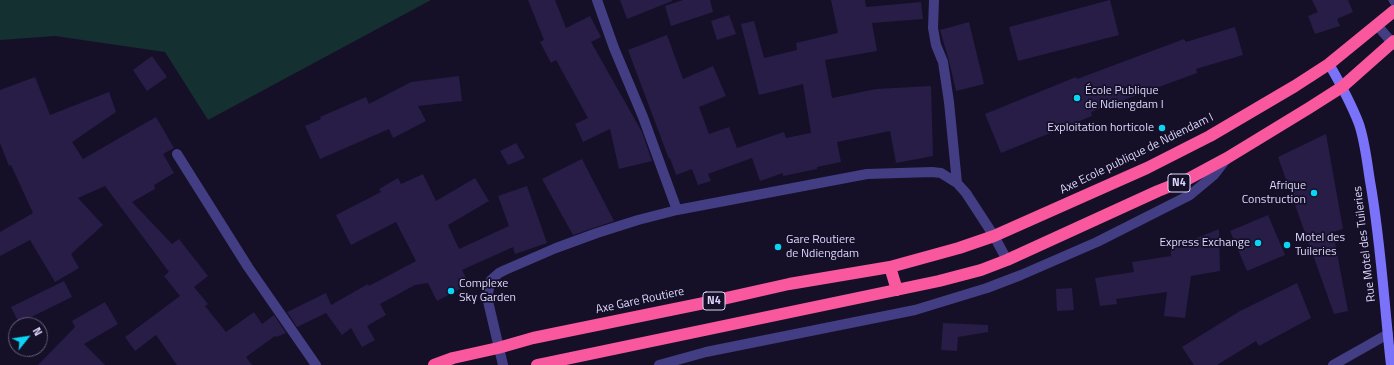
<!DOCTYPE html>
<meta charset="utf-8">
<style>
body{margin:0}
#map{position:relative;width:1394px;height:365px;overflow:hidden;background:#151027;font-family:"Titillium Web",sans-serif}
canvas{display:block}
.north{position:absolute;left:8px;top:317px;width:40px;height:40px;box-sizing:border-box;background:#151027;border:1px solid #65607d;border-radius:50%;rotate:60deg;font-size:11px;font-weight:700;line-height:16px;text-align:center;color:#ddd7fe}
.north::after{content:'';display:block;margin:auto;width:14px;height:18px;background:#0bd5f6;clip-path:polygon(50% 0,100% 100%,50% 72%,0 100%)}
</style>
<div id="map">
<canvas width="1394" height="365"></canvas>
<div class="north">N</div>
</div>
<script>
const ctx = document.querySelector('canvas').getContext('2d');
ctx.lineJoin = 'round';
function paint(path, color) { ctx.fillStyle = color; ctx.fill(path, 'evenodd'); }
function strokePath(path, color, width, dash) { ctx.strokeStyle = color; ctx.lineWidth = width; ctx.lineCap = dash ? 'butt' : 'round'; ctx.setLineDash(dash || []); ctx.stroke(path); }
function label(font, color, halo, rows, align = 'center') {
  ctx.font = font + ' "Titillium Web",sans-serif'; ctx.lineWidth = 3.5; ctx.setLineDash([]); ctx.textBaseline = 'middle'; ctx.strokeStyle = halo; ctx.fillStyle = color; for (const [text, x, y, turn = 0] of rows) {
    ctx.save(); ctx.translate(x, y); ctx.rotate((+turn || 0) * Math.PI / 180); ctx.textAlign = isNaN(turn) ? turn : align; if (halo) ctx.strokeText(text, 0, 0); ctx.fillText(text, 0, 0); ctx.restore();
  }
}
paint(new Path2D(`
 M 0,0 L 431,0 L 208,120 L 165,52 L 55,36 L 0,40 Z`), '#143030');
paint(new Path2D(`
 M 528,0 L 555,0 L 566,28 L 590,16 L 601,37 L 591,42 L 642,132 L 652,161 L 619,169 L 610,129 L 583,142 L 575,124 L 588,118 L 556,60 L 551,63 L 540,42 L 544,40 Z
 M 620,0 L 672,0 L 672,1 L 627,19 Z
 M 683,0 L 710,0 L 713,12 L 671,26 L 665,6 Z
 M 831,0 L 865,0 L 866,7 L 921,2 L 923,19 L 872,23 L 877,51 L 825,60 L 832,98 L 876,89 L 931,86 L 933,156 L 896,163 L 890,131 L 837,142 L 841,162 L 817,167 L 817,169 L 783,176 L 783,173 L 760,181 L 752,158 L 708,174 L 711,181 L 698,185 L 692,169 L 676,175 L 670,158 L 669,159 L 628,50 L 667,35 L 683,79 L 713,66 L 726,96 L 699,107 L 709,134 L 729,127 L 737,148 L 784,132 L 786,138 L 811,133 L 803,84 L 759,95 L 741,24 L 754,21 L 764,58 L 797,50 L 796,43 L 838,33 Z
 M 1110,0 L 1119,35 L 1018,61 L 1009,27 Z
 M 1312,0 L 1348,0 L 1353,12 L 1337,19 L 1340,26 L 1315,34 L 1308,16 L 1318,12 Z
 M 729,15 L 736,34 L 717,40 L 711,21 Z
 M 969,22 L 984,84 L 956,91 L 949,61 L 940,30 Z
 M 1235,27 L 1243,55 L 1196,69 L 1197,73 L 1091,112 L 1092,116 L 1001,153 L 985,114 L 1076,77 L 1077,79 L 1184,39 L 1186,42 Z
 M 152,56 L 167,77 L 147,91 L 133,70 Z
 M 459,76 L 462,101 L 418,106 L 426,121 L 393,138 L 389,129 L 320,159 L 305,126 L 321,119 L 320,117 L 366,97 L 369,104 L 411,82 Z
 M 35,77 L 50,115 L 109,92 L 116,112 L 72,142 L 83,159 L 156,117 L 174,148 L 163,154 L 174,173 L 154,185 L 155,189 L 132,202 L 172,244 L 179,239 L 208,276 L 194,287 L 208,304 L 205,306 L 226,332 L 254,312 L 262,324 L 274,315 L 286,333 L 276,337 L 275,336 L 246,357 L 252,365 L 177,365 L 156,335 L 135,351 L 125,337 L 180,296 L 164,276 L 169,272 L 105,186 L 78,198 L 103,225 L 71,254 L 79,268 L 55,282 L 30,240 L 0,256 L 0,232 L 33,213 L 11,165 L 9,166 L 0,143 L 0,90 Z
 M 1326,134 L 1343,229 L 1333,232 L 1348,311 L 1334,314 L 1278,157 Z
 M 516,143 L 525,158 L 508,165 L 500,151 Z
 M 582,159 L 614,221 L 573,235 L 542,179 Z
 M 423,174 L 436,201 L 475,178 L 489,201 L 448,225 L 459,249 L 509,226 L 498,196 L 527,186 L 547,243 L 515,254 L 513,247 L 462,270 L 469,284 L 437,301 L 428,283 L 415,285 L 380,304 L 386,315 L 367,326 L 375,340 L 362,347 L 351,328 L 342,335 L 326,313 L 297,327 L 287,312 L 326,293 L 331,305 L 368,284 L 369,286 L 416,261 L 396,222 L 351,245 L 336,215 L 381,192 L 379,189 L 398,178 L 401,184 Z
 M 1268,215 L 1285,255 L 1247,271 L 1230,231 Z
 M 1219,229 L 1220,271 L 1191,276 L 1185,318 L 1164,316 L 1167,292 L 1116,299 L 1117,304 L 1100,306 L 1095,278 L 1134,272 L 1132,262 L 1171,256 L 1171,247 L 1187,248 L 1187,242 Z
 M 64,281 L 72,297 L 19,323 L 11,307 Z
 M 1297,283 L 1311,318 L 1259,346 L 1256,341 L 1217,365 L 1194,365 L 1182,347 L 1240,311 Z
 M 1072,288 L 1074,310 L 1057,311 L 1056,289 Z
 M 105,302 L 118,324 L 84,344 L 105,365 L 38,365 L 75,327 L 72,321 Z
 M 943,323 L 988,325 L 988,332 L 958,337 L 957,351 L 941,350 Z`), '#271d47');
strokePath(new Path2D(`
 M 1392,0 L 1394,3`), '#433d84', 7);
strokePath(new Path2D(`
 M 597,0 L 614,48 L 643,117 L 677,210
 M 934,0 L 933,28 L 936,45 L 943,62 L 949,102 L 957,183
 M 1377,25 L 1394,45
 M 177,154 L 248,267 L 316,365
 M 503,365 L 487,297 L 491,280 L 499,273 L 505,270 L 556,248 L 597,233 L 638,220 L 677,210 L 867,174 L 932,172 L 941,173 L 957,183 L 966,193 L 994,236 L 1007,260
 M 659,365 L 706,352 L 915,310 L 987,288 L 1021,275 L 1097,242 L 1190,195 L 1214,175 L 1227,158
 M 1333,365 L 1388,334`), '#433d84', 10);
strokePath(new Path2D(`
 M 1329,64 C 1340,83 1351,103 1359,124 C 1365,142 1367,162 1370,181 C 1381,242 1384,304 1391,365`), '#7b72fa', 10);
strokePath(new Path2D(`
 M 890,267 L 897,290
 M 434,365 L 453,358 L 498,348 L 533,338 L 709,302 L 789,284 L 890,267 L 959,248 L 994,236 L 1147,168 L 1210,136 L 1295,86 L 1329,64 L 1394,11
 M 537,365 L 939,281 L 981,270 L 1007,260 L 1158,191 L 1188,179 L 1227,158 L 1309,108 L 1342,87 L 1394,41`), '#f9579e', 12);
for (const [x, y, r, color] of [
 [1077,98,4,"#0bd5f6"],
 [1162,128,4,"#0bd5f6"],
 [1314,193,4,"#0bd5f6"],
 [1258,243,4,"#0bd5f6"],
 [1287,245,4,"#0bd5f6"],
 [778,247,4,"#0bd5f6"],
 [451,291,4,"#0bd5f6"]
]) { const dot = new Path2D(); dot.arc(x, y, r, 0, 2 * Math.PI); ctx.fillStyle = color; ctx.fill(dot); strokePath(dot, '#151027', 1.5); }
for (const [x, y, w] of [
 [1179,183,22],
 [714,301,22]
]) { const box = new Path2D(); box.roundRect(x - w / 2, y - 9, w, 18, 3); ctx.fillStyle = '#151027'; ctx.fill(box); strokePath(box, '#ddd7fe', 1); }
label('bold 11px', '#ddd7fe', null, [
 ["N4",1179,183],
 ["N4",714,301]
]);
label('12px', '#ddd7fe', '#151027', [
 ["École Publique",1085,91],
 ["de Ndiengdam I",1085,105],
 ["Exploitation horticole",1154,128,"right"],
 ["Afrique",1306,186,"right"],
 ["Construction",1306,200,"right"],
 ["Motel des",1295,238],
 ["Tuileries",1295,252],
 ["Gare Routiere",786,240],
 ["de Ndiengdam",786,254],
 ["Express Exchange",1250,243,"right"],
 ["Complexe",459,284],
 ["Sky Garden",459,298]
], 'left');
label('12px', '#ddd7fe', '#151027', [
 ["Axe Ecole publique de Ndiendam I",1137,154,-26],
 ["Rue Motel des Tuileries",1365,244,-97],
 ["Axe Gare Routiere",640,301,-12]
]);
</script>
